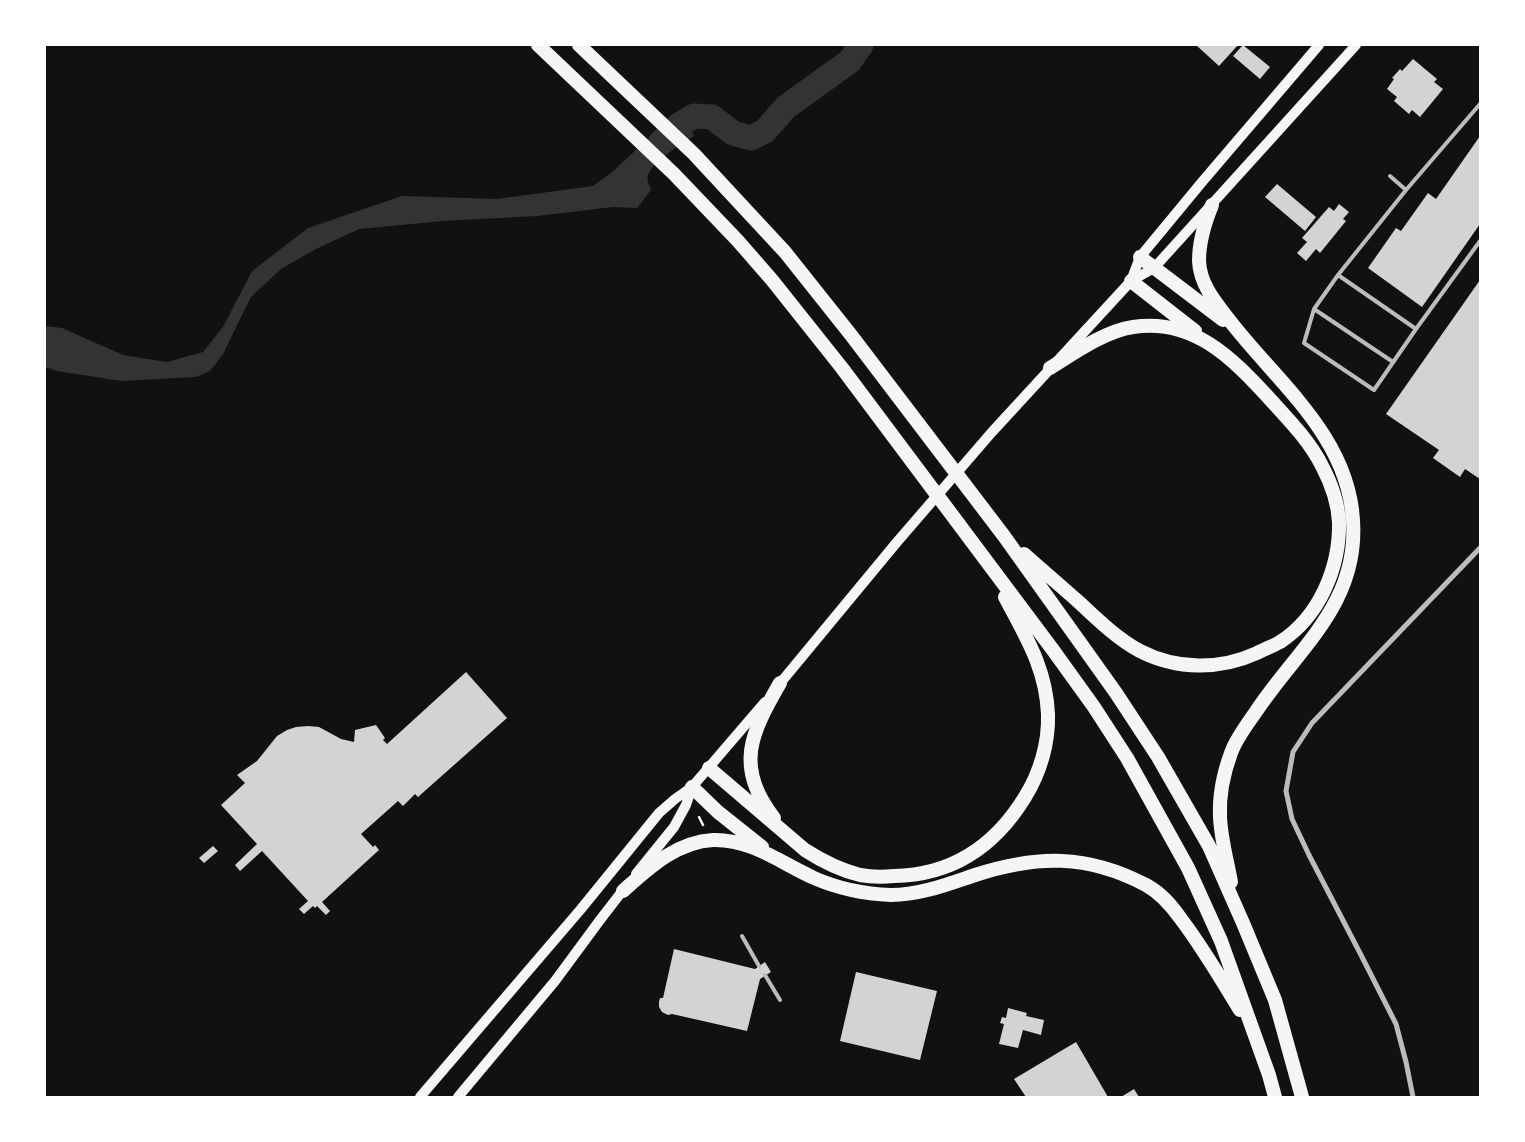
<!DOCTYPE html>
<style>
body{margin:0}
#map{position:relative;width:1525px;height:1142px;overflow:hidden;background:#111;font-family:Helvetica,sans-serif}
canvas{display:block}
.frame{position:absolute;inset:0;border:46px solid #fff;pointer-events:none}
</style>
<div id="map">
<canvas width="1525" height="1142"></canvas>
<div class="frame"></div>
</div>
<script>
const ctx = document.querySelector('canvas').getContext('2d');
ctx.lineJoin = 'round';
function paint(path, color) { ctx.fillStyle = color; ctx.fill(path, 'evenodd'); }
function strokePath(path, color, width, dash) { ctx.strokeStyle = color; ctx.lineWidth = width; ctx.lineCap = dash ? 'butt' : 'round'; ctx.setLineDash(dash || []); ctx.stroke(path); }
paint(new Path2D(`
 M 677,112 L 689,126 L 694,136 C 683,143 652,162 648,175 C 646,180 650,185 651,190 L 637,208 L 613,207 L 537,216 L 443,221 L 359,229 L 316,249 L 281,269 L 251,297 L 223,354 L 210,371 L 196,377 L 121,381 L 57,371 L 45,367 L 45,326 L 62,328 L 123,355 L 167,362 L 203,352 L 223,327 L 252,271 L 308,228 L 402,196 L 497,199 L 593,186 L 612,172 Z`), '#333');
strokePath(new Path2D(`
 M 660,143 L 679,125 L 694,116 L 712,117 L 733,133 L 751,138 L 765,131 L 786,107 L 850,61 L 861,45`), '#333', 25);
paint(new Path2D(`
 M 1196,45 L 1238,45 L 1219,66 Z
 M 1243,45 L 1270,67 L 1260,79 L 1233,56 Z
 M 1413,59 L 1437,79 L 1434,82 L 1443,89 L 1420,117 L 1412,110 L 1409,114 L 1394,101 L 1397,97 L 1387,89 L 1394,79 L 1392,78 L 1400,69 L 1402,71 Z
 M 1480,136 L 1480,224 L 1422,307 L 1368,268 L 1396,228 L 1401,231 L 1428,193 L 1436,199 Z
 M 1277,184 L 1316,217 L 1305,231 L 1265,197 Z
 M 1339,204 L 1349,212 L 1343,219 L 1346,221 L 1320,253 L 1316,249 L 1306,261 L 1297,253 L 1307,242 L 1302,238 L 1329,207 L 1334,211 Z
 M 1480,280 L 1480,479 L 1465,469 L 1460,477 L 1433,458 L 1439,450 L 1386,414 Z
 M 466,672 L 507,718 L 418,797 L 415,794 L 403,806 L 398,801 L 361,834 L 373,847 L 375,845 L 379,850 L 322,902 L 330,911 L 326,915 L 317,906 L 315,908 L 313,906 L 304,914 L 299,909 L 308,901 L 262,851 L 240,871 L 235,865 L 257,844 L 221,805 L 245,783 L 237,775 L 257,761 L 277,736 L 287,730 L 296,727 L 308,726 L 319,727 L 341,739 L 354,742 L 355,730 L 376,725 L 385,738 L 383,740 L 387,744 Z
 M 213,846 L 218,851 L 204,863 L 199,858 Z
 M 674,949 L 755,969 L 765,962 L 771,972 L 760,979 L 747,1031 L 672,1014 L 668,1015 L 662,1012 L 659,1007 L 659,1002 L 660,998 L 663,998 Z
 M 856,972 L 937,991 L 920,1060 L 840,1041 Z
 M 1008,1008 L 1027,1013 L 1026,1016 L 1044,1020 L 1041,1035 L 1023,1030 L 1018,1048 L 999,1044 L 1004,1024 L 1000,1023 L 1002,1017 L 1006,1018 Z
 M 1076,1042 L 1108,1097 L 1026,1097 L 1014,1079 Z
 M 1134,1089 L 1139,1097 L 1121,1097 Z`), '#d3d3d3');
strokePath(new Path2D(`
 M 699,817 L 703,825`), '#f5f5f5', 2.5);
strokePath(new Path2D(`
 M 1480,104 L 1406,190 L 1338,275 L 1416,329 L 1480,241
 M 1390,176 L 1406,190
 M 1338,275 L 1314,309 L 1304,343 L 1374,390 L 1416,329
 M 1314,309 L 1393,362
 M 742,936 L 759,966
 M 765,975 L 780,1000`), '#bcbcbc', 4);
strokePath(new Path2D(`
 M 1413,1097 L 1406,1062 L 1396,1024 L 1361,955 L 1309,855 L 1292,819 L 1286,791 L 1293,752 L 1312,723 L 1480,548`), '#bcbcbc', 5);
strokePath(new Path2D(`
 M 1131,281 L 1140,257 L 1202,182 L 1319,45
 M 777,687 L 897,542 L 992,432 L 1131,281 L 1154,268 L 1356,45
 M 636,874 L 674,827 L 686,805 L 692,787
 M 420,1097 L 581,909 L 659,813 L 675,799 L 692,787 L 765,702
 M 458,1097 L 555,981 L 600,920 L 627,885`), '#f5f5f5', 10);
strokePath(new Path2D(`
 M 538,45 L 674,174 L 738,241 L 772,280 L 842,368 L 1053,650 L 1094,707 L 1127,758 L 1188,868 L 1221,941 L 1269,1075 L 1275,1097
 M 579,45 L 694,154 L 785,252 L 851,335 L 1004,536 L 1116,693 L 1158,757 L 1209,846 L 1243,923 L 1275,1000 L 1302,1097
 M 1212,205 C 1205,222 1199,242 1199,261 C 1200,285 1216,303 1230,321 C 1278,383 1348,436 1353,520 C 1359,605 1297,649 1255,713 C 1246,726 1236,739 1231,753 C 1224,772 1219,796 1220,817 C 1221,839 1227,860 1231,882
 M 1140,257 L 1223,320
 M 1131,281 L 1195,331
 M 1024,554 C 1043,571 1062,587 1081,604 C 1099,621 1118,639 1140,651 C 1177,670 1220,670 1257,653 C 1265,649 1273,646 1280,642 C 1319,617 1340,568 1339,522 C 1338,503 1331,483 1322,466 C 1309,440 1287,418 1268,397 C 1231,357 1193,318 1133,327 C 1105,331 1074,353 1050,368
 M 709,768 L 805,850 C 822,861 840,870 860,875 C 871,877 883,877 894,876 C 952,875 995,846 1025,797 C 1040,773 1049,743 1048,714 C 1046,668 1026,637 1005,597
 M 692,787 L 718,812 L 762,847
 M 774,818 C 734,767 751,733 780,683
 M 623,891 C 649,868 676,842 713,840 C 751,839 781,863 814,878 C 839,889 864,894 891,895 C 920,895 948,884 975,875 C 1037,855 1087,854 1146,885 C 1161,893 1171,905 1181,919 C 1203,948 1221,979 1240,1010`), '#f5f5f5', 14);
</script>
